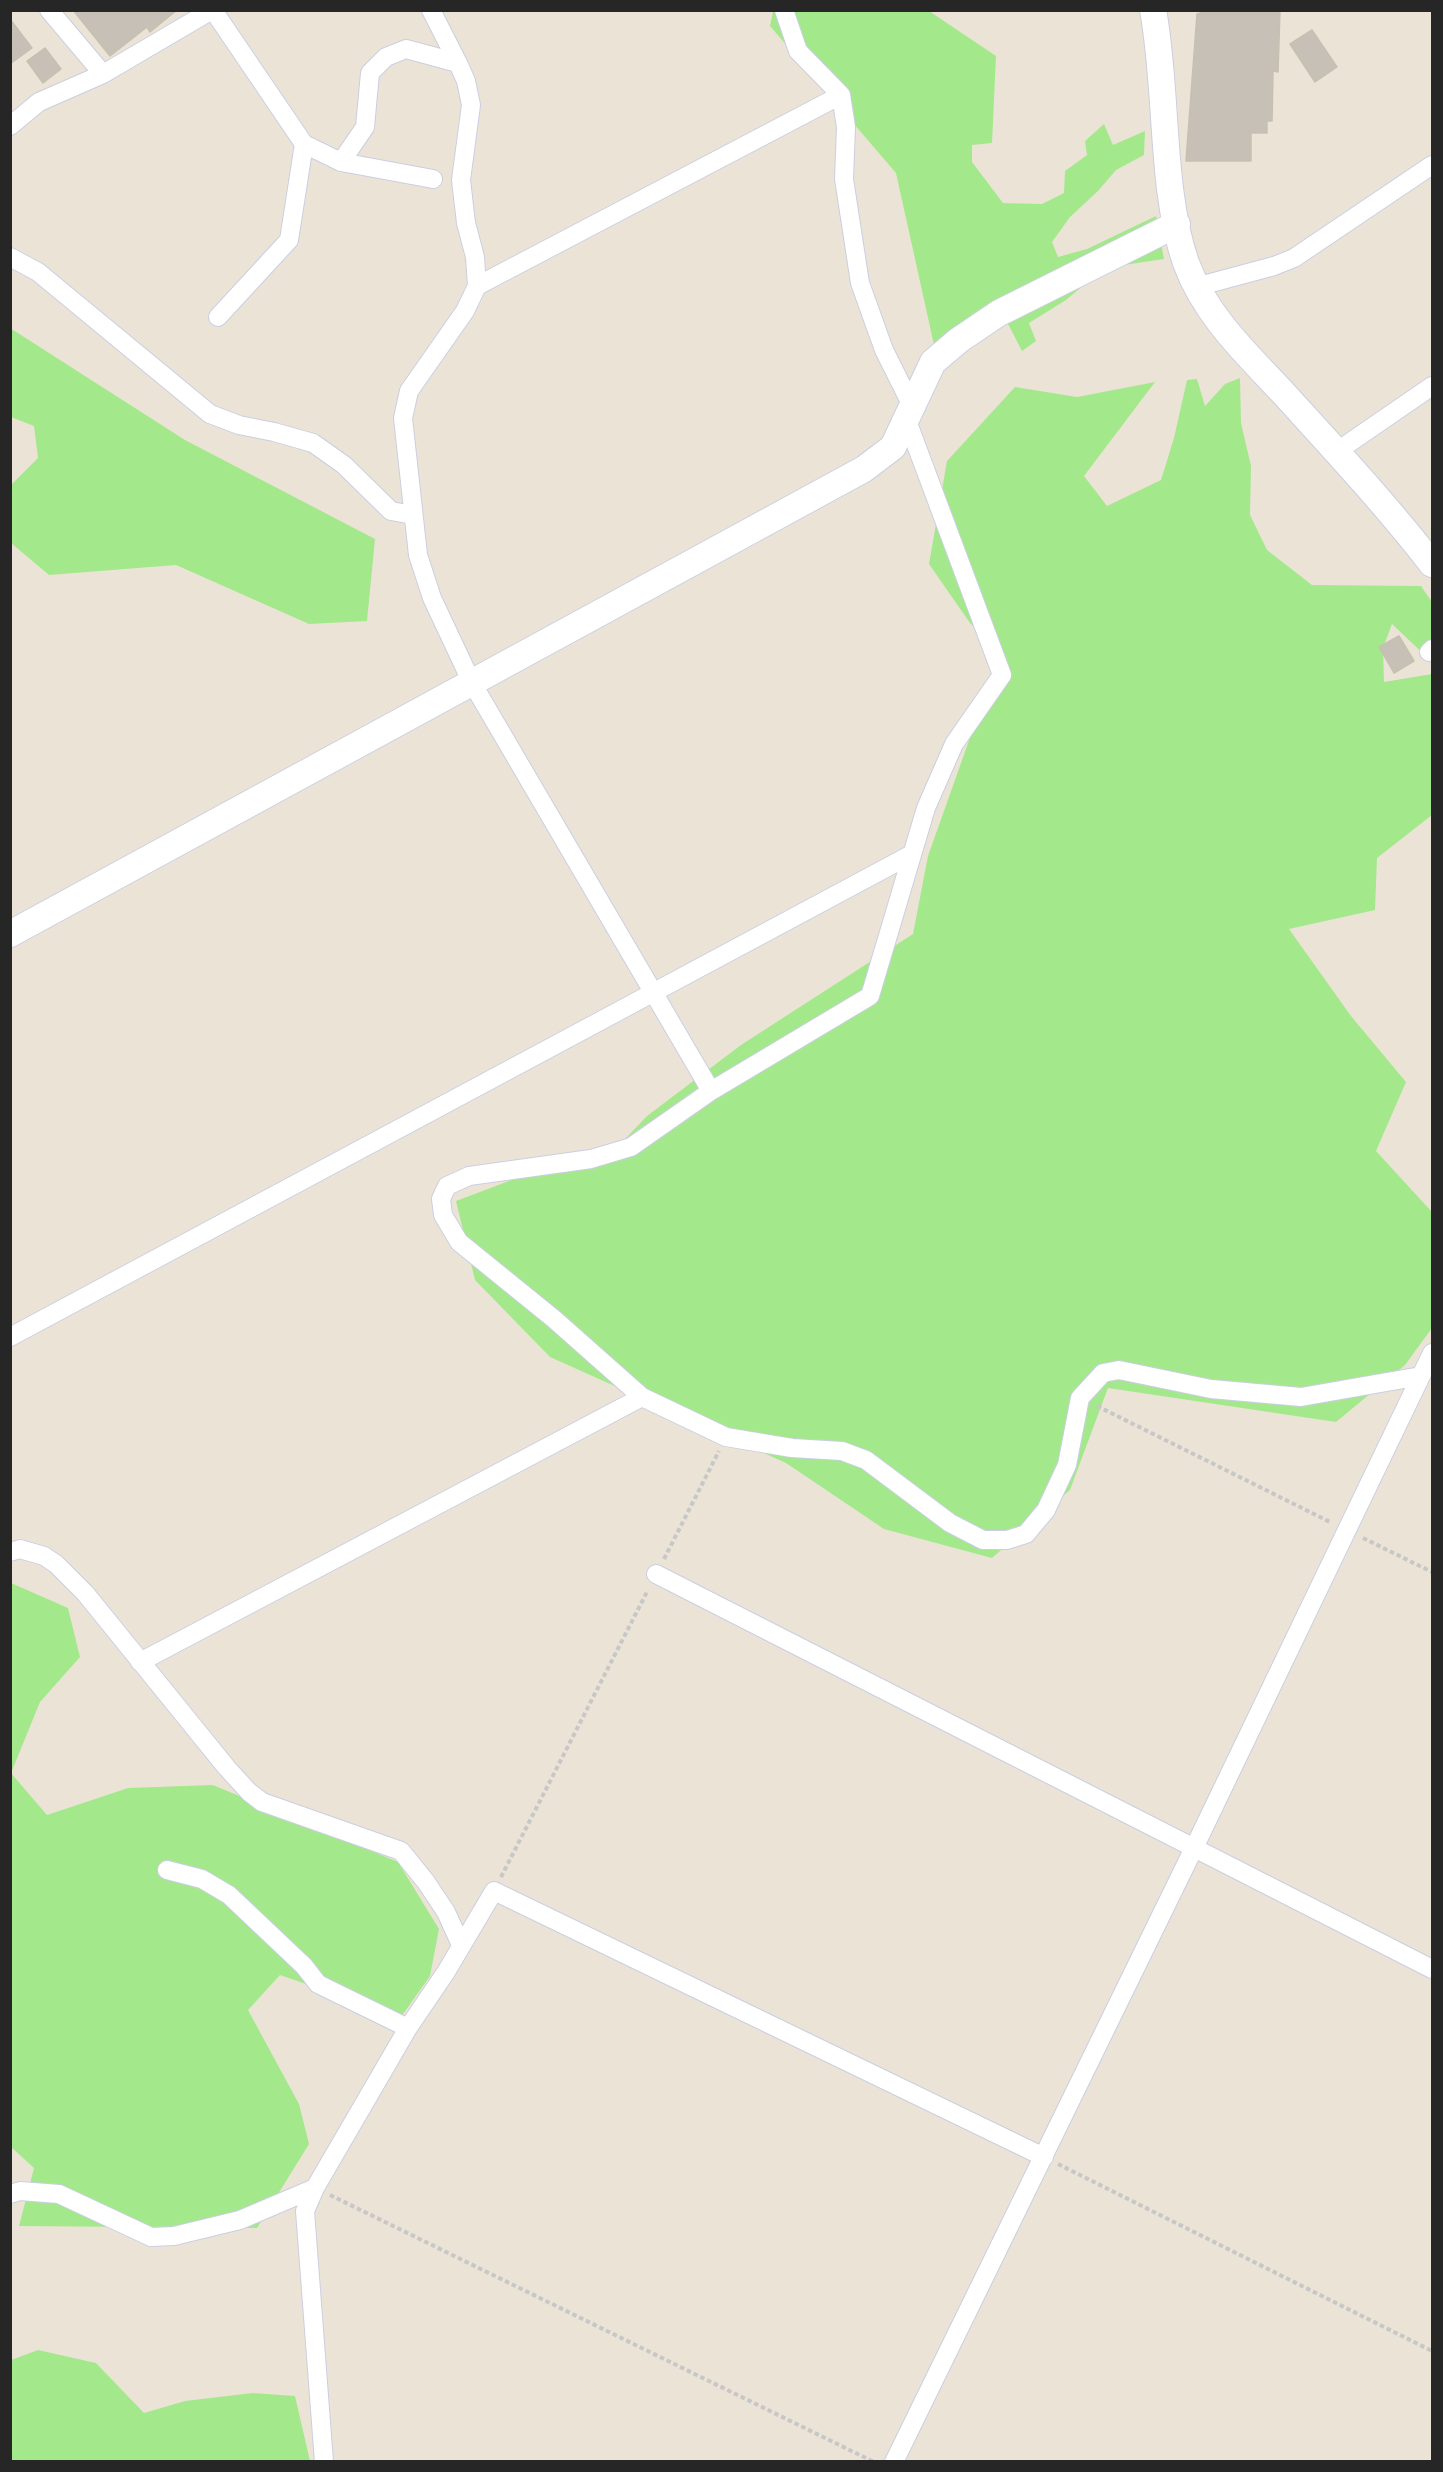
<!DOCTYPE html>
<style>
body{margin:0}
#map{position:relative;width:1443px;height:2472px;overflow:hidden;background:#ebe4d6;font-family:"Nunito Sans",sans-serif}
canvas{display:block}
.frame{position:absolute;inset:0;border:12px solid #262626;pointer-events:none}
</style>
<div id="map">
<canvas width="1443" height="2472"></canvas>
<div class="frame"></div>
</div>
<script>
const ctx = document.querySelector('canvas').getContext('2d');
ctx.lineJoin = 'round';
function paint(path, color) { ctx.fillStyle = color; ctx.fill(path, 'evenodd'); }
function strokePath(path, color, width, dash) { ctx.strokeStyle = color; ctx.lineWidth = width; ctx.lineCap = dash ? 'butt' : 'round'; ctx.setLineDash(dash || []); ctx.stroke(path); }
paint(new Path2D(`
 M 773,11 L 929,11 L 996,56 L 992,143 L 972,145 L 972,162 L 1003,203 L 1042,204 L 1064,193 L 1065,171 L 1087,155 L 1085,141 L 1104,124 L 1113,145 L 1145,131 L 1144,155 L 1116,170 L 1098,191 L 1070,217 L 1052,242 L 1058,257 L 1087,249 L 1156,216 L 1164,259 L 1104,268 L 1066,300 L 1029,323 L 1036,341 L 1022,351 L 1008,324 L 991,323 L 940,372 L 896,173 L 770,26 Z
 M 10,328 L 185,440 L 375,539 L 367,621 L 309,624 L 176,565 L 49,575 L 11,543 L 11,485 L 38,458 L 34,426 L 11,417 Z
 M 1240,378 L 1241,423 L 1251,466 L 1250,515 L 1267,550 L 1312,585 L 1421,586 L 1432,602 L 1432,662 L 1392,624 L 1383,648 L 1384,682 L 1432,674 L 1432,815 L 1377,858 L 1375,910 L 1289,929 L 1351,1016 L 1406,1082 L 1376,1151 L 1432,1212 L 1432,1328 L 1405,1365 L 1336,1422 L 1108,1388 L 1070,1490 L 992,1558 L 884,1529 L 786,1463 L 550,1357 L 475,1280 L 456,1201 L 538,1170 L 606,1159 L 647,1116 L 741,1045 L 913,934 L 928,856 L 1000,653 L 970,623 L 929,564 L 947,461 L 1015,387 L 1077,397 L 1155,382 L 1084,476 L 1107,506 L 1161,480 L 1174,438 L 1187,380 L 1197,379 L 1205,406 L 1225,384 Z
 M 11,1583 L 68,1608 L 80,1657 L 40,1702 L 11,1773 L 47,1815 L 128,1788 L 213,1785 L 398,1862 L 439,1929 L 430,1976 L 401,2017 L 280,1975 L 248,2010 L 299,2104 L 309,2144 L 257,2228 L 19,2226 L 34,2168 L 11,2147 Z
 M 38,2350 L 96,2363 L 144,2413 L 185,2401 L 253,2393 L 295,2396 L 310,2461 L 11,2461 L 11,2360 Z`), '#a4e88c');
const building = new Path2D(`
 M 73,10 L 177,10 L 150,32 L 147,27 L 110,56 Z
 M 1212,10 L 1280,10 L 1278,72 L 1273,71 L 1272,121 L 1267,121 L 1267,133 L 1251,133 L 1251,161 L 1186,161 L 1197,14 Z
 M 10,19 L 32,48 L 10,64 Z
 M 1312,30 L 1337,67 L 1315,82 L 1290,44 Z
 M 45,48 L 61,69 L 43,83 L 27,61 Z
 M 1399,636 L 1414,661 L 1394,673 L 1379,647 Z`);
paint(building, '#c6c0b6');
strokePath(building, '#c6c0b0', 1.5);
const street = new Path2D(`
 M 49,10 L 103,74
 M 213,10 L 304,144 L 341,162 L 433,179
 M 431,10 L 458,63
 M 784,10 L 798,51 L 841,95 L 846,127 L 844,179 L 860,283 L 884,350 L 912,406
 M 10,126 L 39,102 L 103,74 L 212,10
 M 341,162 L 365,127 L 370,73 L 386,57 L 406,49 L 458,63 L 466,81 L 471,105 L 461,180 L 466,223 L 475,257 L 477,286 L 465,311 L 409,391 L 403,418 L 418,555 L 432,598 L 471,681 L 711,1091
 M 10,257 L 38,272 L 210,414 L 239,425 L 274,432 L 313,443 L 344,465 L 391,511 L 413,515
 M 477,286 L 841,95
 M 1196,287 L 1274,266 L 1294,258 L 1432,165
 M 218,317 L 289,240 L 304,144
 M 906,418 L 1002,675 L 954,744 L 926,808 L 870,996 L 711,1091 L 631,1147 L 591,1159 L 469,1176 L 447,1186 L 441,1199 L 443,1215 L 459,1242 L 554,1319 L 642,1397 L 726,1437 L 792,1448 L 842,1451 L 866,1460 L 950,1523 L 983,1540 L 1007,1540 L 1026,1534 L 1046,1510 L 1067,1465 L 1080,1398 L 1103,1373 L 1119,1370 L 1211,1389 L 1301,1397 L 1421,1376
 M 1336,452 L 1432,386
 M 1429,652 L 1432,649
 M 10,1337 L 912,854
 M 10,1552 L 20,1549 L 44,1556 L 56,1564 L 85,1593 L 227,1768 L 249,1792 L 262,1802 L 401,1851 L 426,1882 L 446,1912 L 461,1945
 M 656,1574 L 1432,1969
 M 140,1662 L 642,1397
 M 167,1870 L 202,1879 L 229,1895 L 304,1966 L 318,1984 L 408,2028
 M 10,2194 L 20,2191 L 59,2194 L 151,2237 L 174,2236 L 240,2220 L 315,2188
 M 324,2462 L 305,2211 L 315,2188 L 408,2028 L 446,1972 L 494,1891 L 1044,2157
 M 894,2462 L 1194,1848 L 1432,1353`);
const secondary = new Path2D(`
 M 1153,10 C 1168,90 1160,188 1186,263 C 1206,317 1248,355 1286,396 C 1336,451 1387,506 1432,564
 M 10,934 L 864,469 L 893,447 L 933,362 L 959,340 L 999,313 L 1177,224`);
strokePath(street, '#cbcee2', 20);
strokePath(secondary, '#cbcee2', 28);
strokePath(new Path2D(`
 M 1097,1406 L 1332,1523
 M 1363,1538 L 1432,1572
 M 664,1559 L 719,1451
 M 501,1877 L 648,1590
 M 1058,2164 L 1432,2351
 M 330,2195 L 874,2462`), '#c7c7c7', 4, [4.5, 3]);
strokePath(street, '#fff', 18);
strokePath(secondary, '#fff', 26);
</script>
